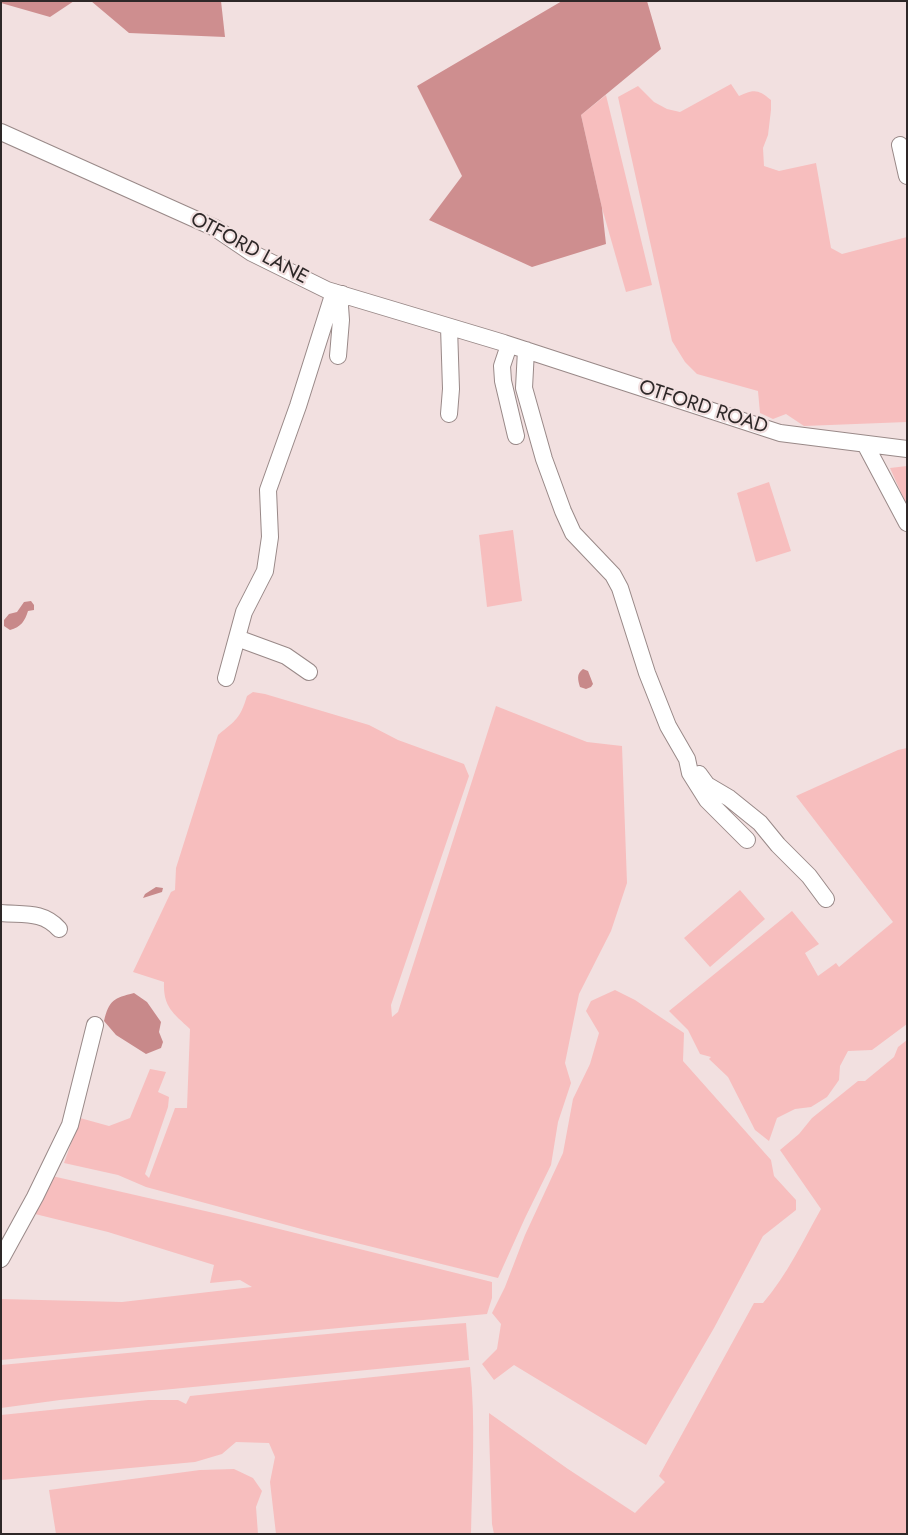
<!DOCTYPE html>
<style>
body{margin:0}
#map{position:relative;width:908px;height:1535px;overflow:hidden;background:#f2e0e0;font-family:Jost,sans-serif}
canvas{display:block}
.frame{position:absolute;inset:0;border:2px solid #2e2828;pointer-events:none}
</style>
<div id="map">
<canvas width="908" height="1535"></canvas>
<div class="frame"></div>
</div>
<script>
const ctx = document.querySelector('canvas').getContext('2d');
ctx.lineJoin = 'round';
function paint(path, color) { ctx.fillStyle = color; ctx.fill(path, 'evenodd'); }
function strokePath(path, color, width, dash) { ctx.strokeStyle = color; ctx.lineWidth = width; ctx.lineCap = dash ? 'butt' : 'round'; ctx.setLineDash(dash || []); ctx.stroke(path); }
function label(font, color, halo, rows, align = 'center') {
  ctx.font = font + ' Jost,sans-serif'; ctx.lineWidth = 4.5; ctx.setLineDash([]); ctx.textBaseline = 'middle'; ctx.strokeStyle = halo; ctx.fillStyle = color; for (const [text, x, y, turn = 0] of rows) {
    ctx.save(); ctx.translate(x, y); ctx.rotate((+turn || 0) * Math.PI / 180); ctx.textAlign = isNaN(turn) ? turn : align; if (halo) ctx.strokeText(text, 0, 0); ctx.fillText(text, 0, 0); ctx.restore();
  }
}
paint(new Path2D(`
 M 731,84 L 739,96 C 754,89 758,89 771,100 L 771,110 L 768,135 L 763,148 L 764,166 L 779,171 L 816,163 L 831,248 L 842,254 L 907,237 L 907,422 L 804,426 L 786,414 L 773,419 L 760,413 L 758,391 L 697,374 L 685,362 L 672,341 L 618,97 L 638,86 L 654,102 L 667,109 L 680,112 Z
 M 606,95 L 652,285 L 626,292 L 602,208 L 581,115 Z
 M 907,466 L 907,506 L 890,468 Z
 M 769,482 L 791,551 L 756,562 L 737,493 Z
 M 513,530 L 522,601 L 487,607 L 479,535 Z
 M 253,692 L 265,694 L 369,725 L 398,740 L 464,764 L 469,776 L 391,1005 L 392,1017 L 398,1012 L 496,706 L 587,742 L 622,746 L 627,883 L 611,931 L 579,994 L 565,1063 L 571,1083 L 558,1122 L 551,1165 L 525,1218 L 498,1278 L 320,1234 L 146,1187 L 118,1175 L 64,1163 L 80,1118 L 109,1126 L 130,1118 L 150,1069 L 166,1072 L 158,1092 L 169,1097 L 168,1107 L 145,1174 L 149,1178 L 175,1108 L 187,1108 L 190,1029 C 173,1013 163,1007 164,982 L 133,972 L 171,892 L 175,890 L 176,868 L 218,735 C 236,720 240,719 247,696 Z
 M 907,748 L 907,1024 L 872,1050 L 848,1051 L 840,1066 L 839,1080 L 827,1097 L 811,1107 L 795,1109 L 777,1118 L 769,1141 L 755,1130 L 728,1077 L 709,1059 L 711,1057 L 700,1054 L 688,1030 L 669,1011 L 792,911 L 819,944 L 805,953 L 818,976 L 836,963 L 839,967 L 893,922 L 796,796 L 898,750 Z
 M 740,890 L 765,919 L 710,967 L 684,938 Z
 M 615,990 L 635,1000 L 684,1033 L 683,1061 L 771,1160 L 774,1176 L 796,1200 L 796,1210 L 763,1236 L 714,1328 L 646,1445 L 514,1365 L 494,1380 L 482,1364 L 497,1349 L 501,1324 L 492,1313 L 505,1287 L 525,1235 L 563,1153 L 573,1099 L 590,1064 L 599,1033 L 586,1011 L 591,1001 Z
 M 907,1040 L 907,1534 L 494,1534 L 492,1524 L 489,1431 L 489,1413 L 568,1469 L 635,1513 L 665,1482 L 659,1476 L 754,1303 L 763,1303 C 787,1275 803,1241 821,1209 L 780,1150 L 799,1134 L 812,1118 L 858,1081 L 865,1081 L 894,1057 L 898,1047 Z
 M 52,1176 L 227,1216 L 492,1282 L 492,1298 L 487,1314 L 1,1360 L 1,1299 L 122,1302 L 252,1287 L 240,1280 L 210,1283 L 214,1265 L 108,1232 L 31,1213 Z
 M 466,1323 L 469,1360 L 60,1400 L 1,1408 L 1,1365 L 359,1331 Z
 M 470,1367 C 476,1422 472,1478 471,1534 L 276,1534 L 270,1482 L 275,1457 L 269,1443 L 236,1442 L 222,1454 L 195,1462 L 1,1480 L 1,1415 L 148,1400 L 178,1400 L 186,1404 L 190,1396 Z
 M 234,1469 L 253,1478 L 262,1491 L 256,1507 L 258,1534 L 56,1534 L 49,1490 L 200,1470 Z`), '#f7bebe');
paint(new Path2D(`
 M 1,1 L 74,1 L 50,17 L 1,3 Z
 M 91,1 L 221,1 L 225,37 L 129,33 Z
 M 562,1 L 647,1 L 661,49 L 581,115 L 602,208 L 606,244 L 532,267 L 429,220 L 462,176 L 417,86 Z`), '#ce8e8f');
paint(new Path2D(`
 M 31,601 L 34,605 L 34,610 L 28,611 C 25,621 21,627 10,630 L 4,626 L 4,620 L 9,614 L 17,612 L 24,602 Z
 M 583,669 L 588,671 L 593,684 L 591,687 L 586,689 L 580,687 C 578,680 576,674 583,669 Z
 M 156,887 L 163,888 L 162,892 L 143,898 L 145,894 Z
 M 134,993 L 147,1002 L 161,1022 L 159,1032 L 163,1042 L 161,1048 L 146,1054 L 116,1035 L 104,1021 C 109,1000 114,998 134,993 Z`), '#c8898a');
const minor = new Path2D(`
 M 1,132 L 215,228 L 252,253 L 327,290 L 504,343 L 780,433 L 907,449
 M 900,145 L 907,176
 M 449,327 L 451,389 L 449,414
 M 509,345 L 502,366 L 503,381 L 516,436
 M 526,350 L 524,388 L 544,459 L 563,511 L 573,533 L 613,575 L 620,588 L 647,673 L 668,726 L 687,759 L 690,773 L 707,800 L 747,840
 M 338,356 L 341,320 L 340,306 L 342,294
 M 865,444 L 907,523
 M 237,638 L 286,656 L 309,672
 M 226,678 L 244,612 L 265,571 L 270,537 L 268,490 L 298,406 L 334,292
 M 699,774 L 707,785 L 729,798 L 760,823 L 778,845 L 809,876 L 826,899
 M 1,913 C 24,915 43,911 59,929
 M 1,1259 L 35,1197 L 70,1125 L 95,1025`);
strokePath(minor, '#998988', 18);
strokePath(minor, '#fff', 16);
label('20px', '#2e2828', '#f2e0e0', [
 ["OTFORD LANE",249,249,28],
 ["OTFORD ROAD",703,408,18]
]);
</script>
